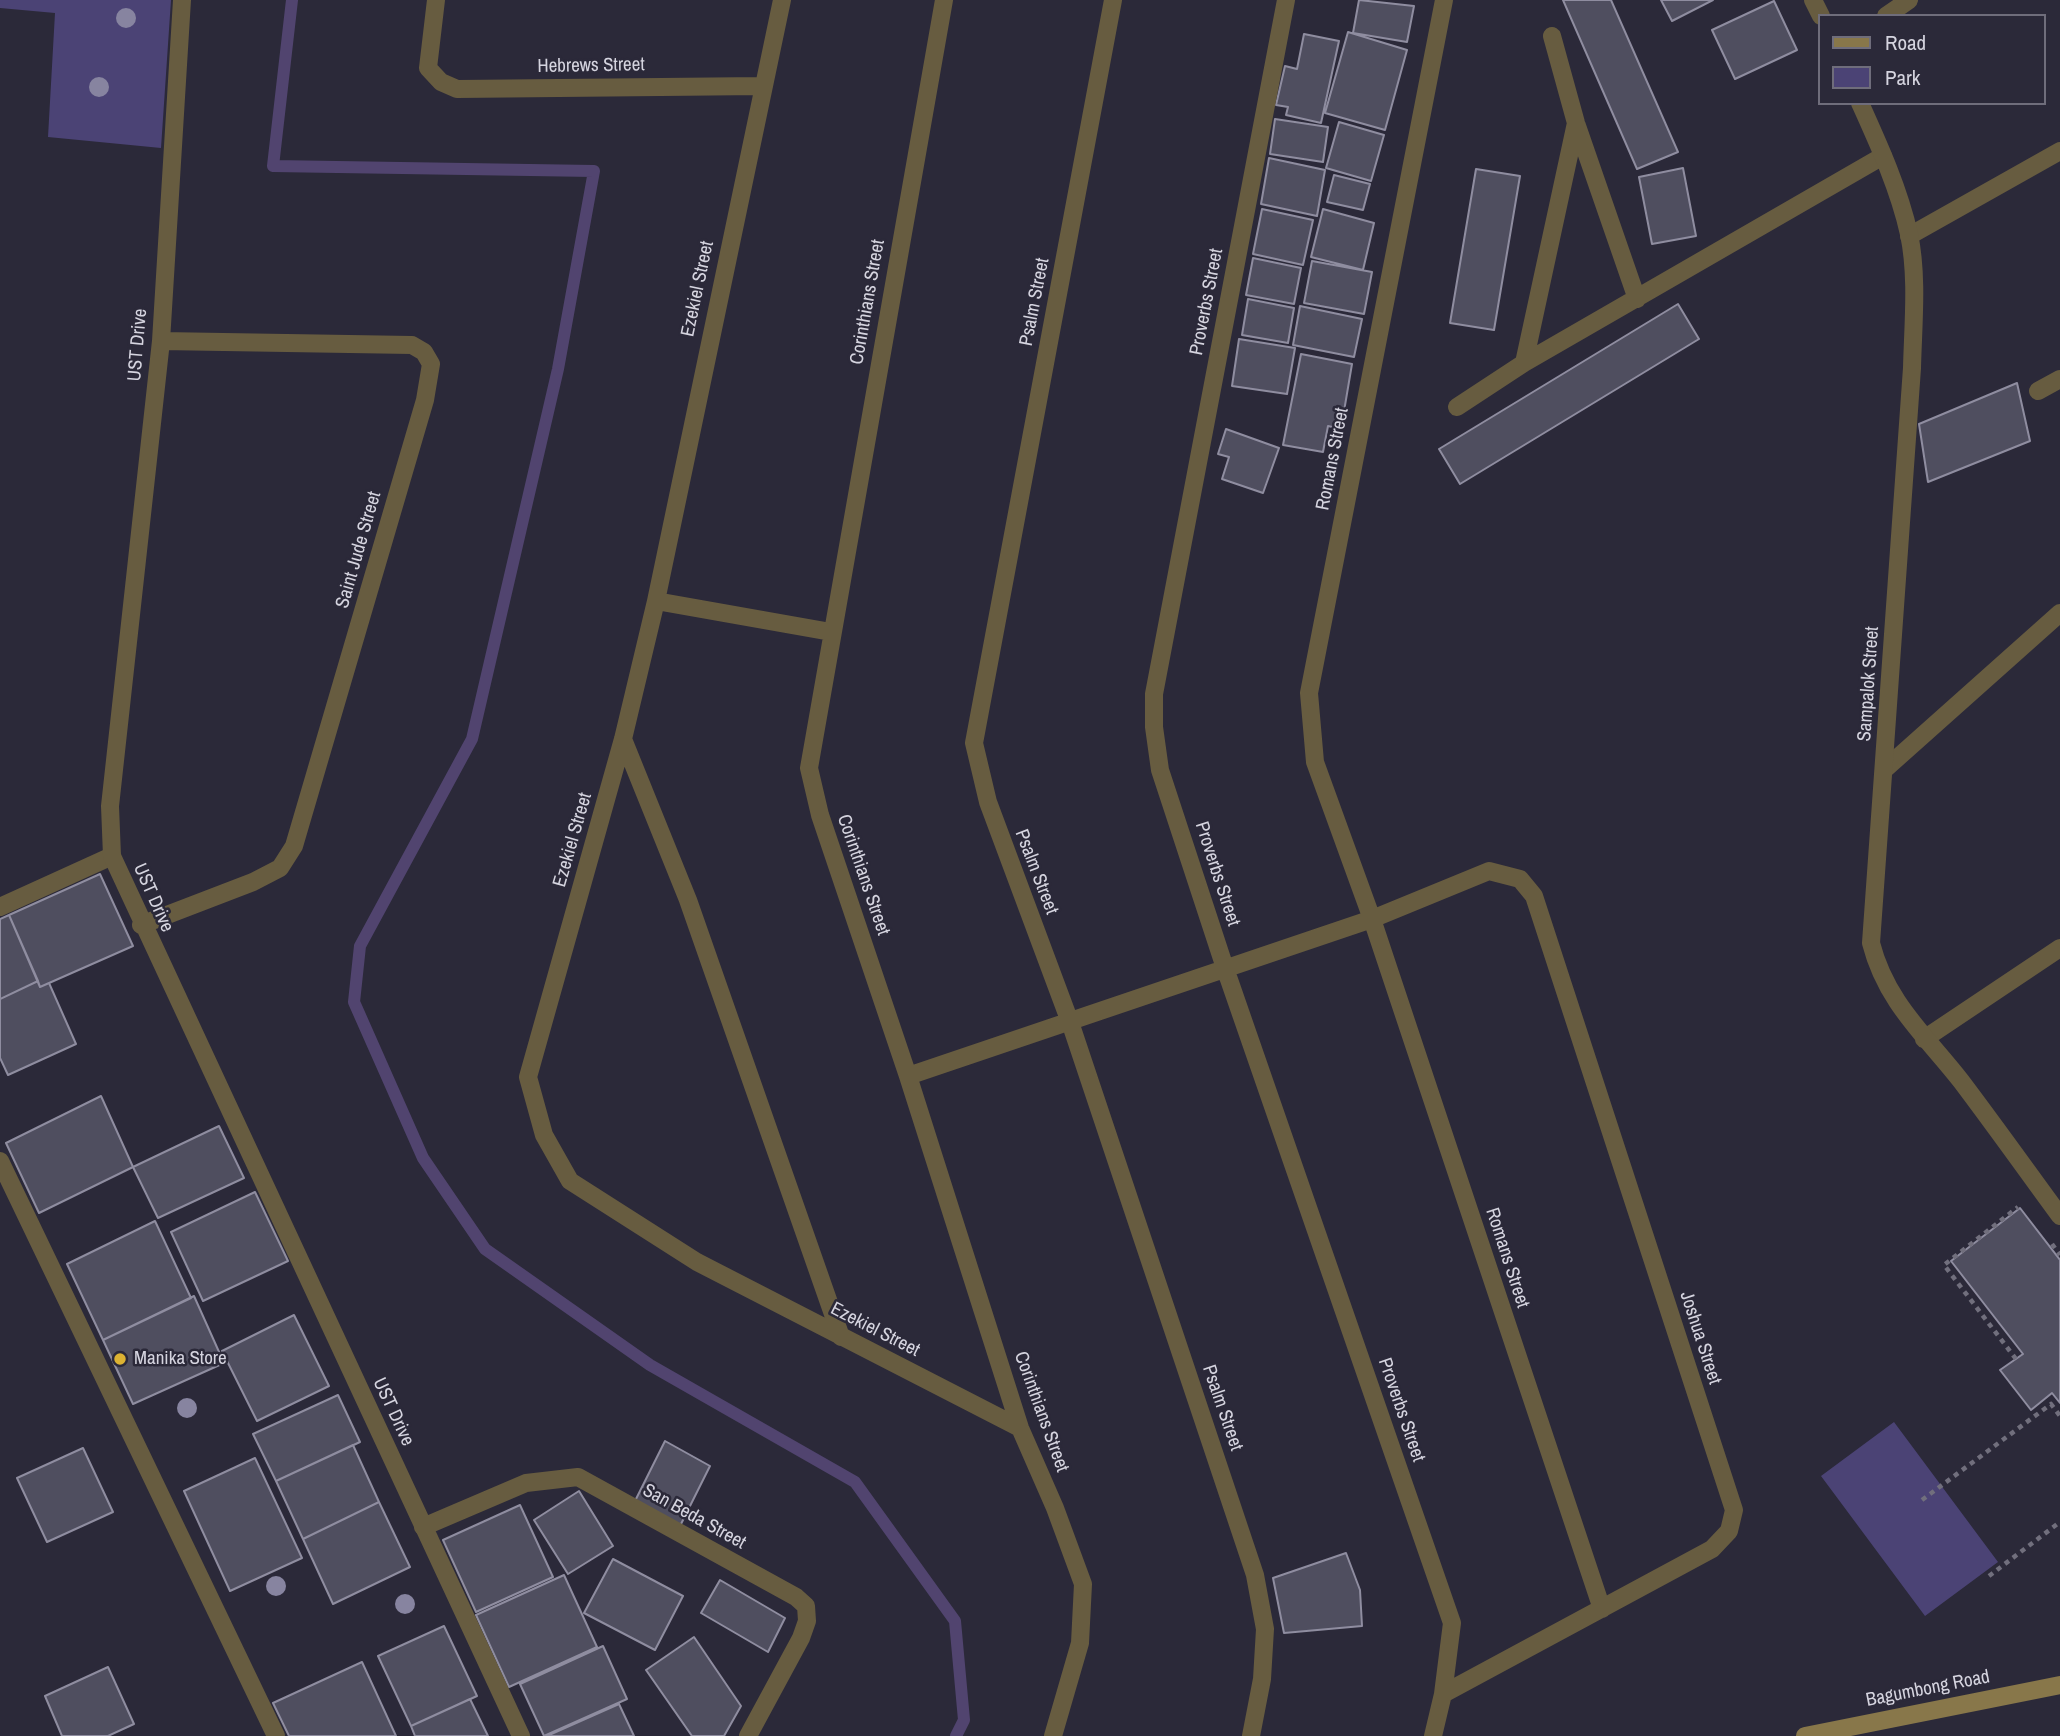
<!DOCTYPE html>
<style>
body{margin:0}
#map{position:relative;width:2060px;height:1736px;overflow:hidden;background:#2b2939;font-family:"Archivo Narrow",sans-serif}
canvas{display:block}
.legend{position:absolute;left:1818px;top:14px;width:228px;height:91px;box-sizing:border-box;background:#2b2939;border:2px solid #6f6d7b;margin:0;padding:9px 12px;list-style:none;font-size:21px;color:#d5d4df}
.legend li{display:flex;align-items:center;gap:14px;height:35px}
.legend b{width:35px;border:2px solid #6f6d7b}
</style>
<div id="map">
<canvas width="2060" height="1736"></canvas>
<ul class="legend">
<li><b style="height:9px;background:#88774a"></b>Road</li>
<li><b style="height:19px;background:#4b4375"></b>Park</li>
</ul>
</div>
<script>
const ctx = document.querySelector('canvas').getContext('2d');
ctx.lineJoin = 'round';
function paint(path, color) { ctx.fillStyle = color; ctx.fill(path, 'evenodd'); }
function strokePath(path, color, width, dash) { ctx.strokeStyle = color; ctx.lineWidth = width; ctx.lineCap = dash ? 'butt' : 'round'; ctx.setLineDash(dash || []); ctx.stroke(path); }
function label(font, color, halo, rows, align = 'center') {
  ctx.font = font + ' "Archivo Narrow",sans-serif'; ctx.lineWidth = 5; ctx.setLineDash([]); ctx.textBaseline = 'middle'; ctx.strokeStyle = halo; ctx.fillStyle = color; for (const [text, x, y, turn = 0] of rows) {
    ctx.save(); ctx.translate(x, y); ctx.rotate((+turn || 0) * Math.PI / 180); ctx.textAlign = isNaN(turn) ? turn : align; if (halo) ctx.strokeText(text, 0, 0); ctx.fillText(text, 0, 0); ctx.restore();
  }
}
paint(new Path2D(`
 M 0,0 L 171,0 L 161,148 L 48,137 L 55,13 L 0,8 Z
 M 1894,1422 L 1998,1562 L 1925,1616 L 1821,1476 Z`), '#4b4375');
strokePath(new Path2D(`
 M 292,0 L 273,166 L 594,171 L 558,369 L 472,739 L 360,946 L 354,1002 L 423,1158 L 485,1249 L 650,1365 L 855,1482 L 955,1621 L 964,1720 L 956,1736`), '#51446f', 12);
const building = new Path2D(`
 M 1359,0 L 1414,6 L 1407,42 L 1353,33 Z
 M 1563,0 L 1611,0 L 1678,152 L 1637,169 Z
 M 1661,0 L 1713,0 L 1672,21 Z
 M 1774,1 L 1797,50 L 1735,79 L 1712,30 Z
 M 1348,32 L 1407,50 L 1385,130 L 1325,113 Z
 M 1304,34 L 1339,41 L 1321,123 L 1286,115 L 1288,107 L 1276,105 L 1285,66 L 1297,69 Z
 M 1275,119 L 1328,127 L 1323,162 L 1270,154 Z
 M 1339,122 L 1384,135 L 1371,181 L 1326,168 Z
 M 1269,158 L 1325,170 L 1317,216 L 1261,204 Z
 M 1683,168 L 1696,236 L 1652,244 L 1639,177 Z
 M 1476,169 L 1520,176 L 1494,330 L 1450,323 Z
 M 1334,175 L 1370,184 L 1363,210 L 1327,202 Z
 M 1262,209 L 1313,220 L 1303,265 L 1253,254 Z
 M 1323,209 L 1374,223 L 1363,270 L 1311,257 Z
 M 1253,258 L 1301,268 L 1294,304 L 1246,295 Z
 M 1312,261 L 1372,272 L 1364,314 L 1304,303 Z
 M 1248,299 L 1294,308 L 1288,343 L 1242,335 Z
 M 1678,304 L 1699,339 L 1460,484 L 1439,449 Z
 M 1300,306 L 1362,319 L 1354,357 L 1293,345 Z
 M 1239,339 L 1295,348 L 1287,394 L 1232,386 Z
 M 1301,354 L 1352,364 L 1341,429 L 1328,426 L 1323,452 L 1283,445 Z
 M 2017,383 L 2030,441 L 1928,482 L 1919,424 Z
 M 1226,429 L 1279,448 L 1263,493 L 1222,479 L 1229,457 L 1218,454 Z
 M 100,874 L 133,946 L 40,987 L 9,915 Z
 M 9,915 L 38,981 L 0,999 L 0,919 Z
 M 38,981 L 40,987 L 49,983 L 76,1044 L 8,1075 L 0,1058 L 0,999 Z
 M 101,1096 L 133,1167 L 39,1213 L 6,1143 Z
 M 219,1126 L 244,1178 L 158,1218 L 133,1167 Z
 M 255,1192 L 288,1261 L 203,1301 L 171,1232 Z
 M 2020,1208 L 2060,1260 L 2060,1403 L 2052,1393 L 2031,1410 L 2000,1370 L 2023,1354 L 1951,1261 Z
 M 155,1221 L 191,1298 L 103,1340 L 67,1264 Z
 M 194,1296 L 224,1363 L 133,1404 L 103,1340 Z
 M 294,1315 L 329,1386 L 257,1421 L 222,1351 Z
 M 338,1395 L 360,1442 L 276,1481 L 253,1434 Z
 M 665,1441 L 710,1466 L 680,1526 L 635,1501 Z
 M 353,1445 L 379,1502 L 303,1539 L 276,1481 Z
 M 83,1448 L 113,1512 L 47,1542 L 17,1478 Z
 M 255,1458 L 302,1558 L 230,1591 L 184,1491 Z
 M 579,1491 L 613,1546 L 568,1574 L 534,1520 Z
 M 379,1502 L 410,1567 L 333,1604 L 303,1539 Z
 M 520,1505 L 553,1577 L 476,1612 L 443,1540 Z
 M 1346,1553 L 1360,1590 L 1362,1626 L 1284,1633 L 1273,1578 Z
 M 613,1559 L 683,1596 L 655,1650 L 584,1613 Z
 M 564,1575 L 597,1647 L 509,1687 L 476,1615 Z
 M 720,1580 L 785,1618 L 768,1652 L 701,1613 Z
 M 444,1626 L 477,1696 L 411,1726 L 378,1656 Z
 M 694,1637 L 741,1706 L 724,1736 L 692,1736 L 646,1670 Z
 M 603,1646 L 627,1699 L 544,1736 L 520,1684 Z
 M 362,1662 L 396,1736 L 289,1736 L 273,1703 Z
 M 108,1667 L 134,1724 L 108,1736 L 62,1736 L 45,1696 Z
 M 470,1699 L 488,1736 L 415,1736 L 411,1726 Z
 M 619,1704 L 634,1736 L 547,1736 Z`);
paint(building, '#4f4e5f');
strokePath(building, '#8f8da0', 2);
strokePath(new Path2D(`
 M 2052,1244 L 2060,1255
 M 2016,1359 L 1944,1265 L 2018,1207
 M 1922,1500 L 2051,1404 L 2060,1416
 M 1989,1576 L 2060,1522`), '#716f7d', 4.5, [5, 5]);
strokePath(new Path2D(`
 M 1886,16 L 1909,0
 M 1552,36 L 1576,123 L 1637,299
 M 1909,236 L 2060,151
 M 1524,363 L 1576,123
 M 2038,391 L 2060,379
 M 1457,407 L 1524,363 L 1883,156
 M 1885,769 L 2060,613
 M 0,907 L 112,856
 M 1924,1039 L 2060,948`), '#675c40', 18);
strokePath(new Path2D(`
 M 182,0 L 161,341 L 110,806 L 112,856 L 521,1736
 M 436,0 L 428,68 L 441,82 L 457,89 L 762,86
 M 782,0 L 656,601 L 623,739 L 528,1077 L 544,1135 L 570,1181 L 697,1262 L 1020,1428
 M 944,0 L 809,768 L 820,815 L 908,1076 L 1020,1428 L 1055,1508 L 1083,1584 L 1080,1643 L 1053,1736
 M 1113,0 L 974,743 L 988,802 L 1070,1022 L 1255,1575 L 1265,1629 L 1262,1679 L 1251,1736
 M 1286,0 L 1154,694 L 1154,727 L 1160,770 L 1225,968 L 1452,1623 L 1443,1694 L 1433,1736
 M 1444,0 L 1309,693 L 1315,762 L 1372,919 L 1602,1609
 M 1813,0 L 1821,16
 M 1860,103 C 1879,145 1899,189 1909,234 C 1918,277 1913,325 1912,368 L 1871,943 C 1886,1002 1925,1035 1961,1081 C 1995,1126 2027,1171 2060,1216
 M 656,601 L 831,632
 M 623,739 L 688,900 L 841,1337
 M 141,925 L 253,882 L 280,868 L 294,846 L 425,400 L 431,364 L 424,352 L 412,345 L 161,341
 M 908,1076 L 1372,919 L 1489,871 L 1520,879 L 1534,896 L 1734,1510 L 1729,1531 L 1712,1549 L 1443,1694
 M 0,1161 L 276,1736
 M 423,1527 L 526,1483 L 578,1477 L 796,1597 L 806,1606 L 807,1621 L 801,1638 L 748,1736`), '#675c40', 18);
strokePath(new Path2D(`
 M 1805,1736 L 2060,1685`), '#88774a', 18);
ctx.fillStyle = '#8784a0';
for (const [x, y] of [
 [126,18],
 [99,87],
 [187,1408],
 [276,1586],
 [405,1604]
]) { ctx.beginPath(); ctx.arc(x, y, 10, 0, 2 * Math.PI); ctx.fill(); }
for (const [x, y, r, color] of [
 [120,1359,7,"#dcb233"]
]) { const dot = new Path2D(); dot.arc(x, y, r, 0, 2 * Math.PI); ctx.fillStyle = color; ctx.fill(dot); strokePath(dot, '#2b2939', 2.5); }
label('19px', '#d5d4df', '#2b2939', [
 ["Hebrews Street",591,66,-1],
 ["Ezekiel Street",698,289,-78],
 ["Corinthians Street",868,302,-80],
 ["Psalm Street",1035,302,-79],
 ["Proverbs Street",1207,302,-79],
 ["UST Drive",138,345,-85],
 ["Romans Street",1333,459,-79],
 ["Saint Jude Street",359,550,-74],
 ["Sampalok Street",1869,684,-86],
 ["Ezekiel Street",573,840,-74],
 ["Psalm Street",1036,872,69],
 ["Proverbs Street",1217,874,72],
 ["Corinthians Street",863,875,71],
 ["UST Drive",153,898,66],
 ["Romans Street",1507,1258,72],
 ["Ezekiel Street",875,1330,27],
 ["Joshua Street",1700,1338,72],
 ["Psalm Street",1222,1408,71],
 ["Proverbs Street",1401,1410,71],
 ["UST Drive",393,1412,65],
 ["Corinthians Street",1041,1412,70],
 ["San Beda Street",694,1517,29],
 ["Bagumbong Road",1928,1689,-11]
]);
label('19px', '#d5d4df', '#2b2939', [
 ["Manika Store",134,1359]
], 'left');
</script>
